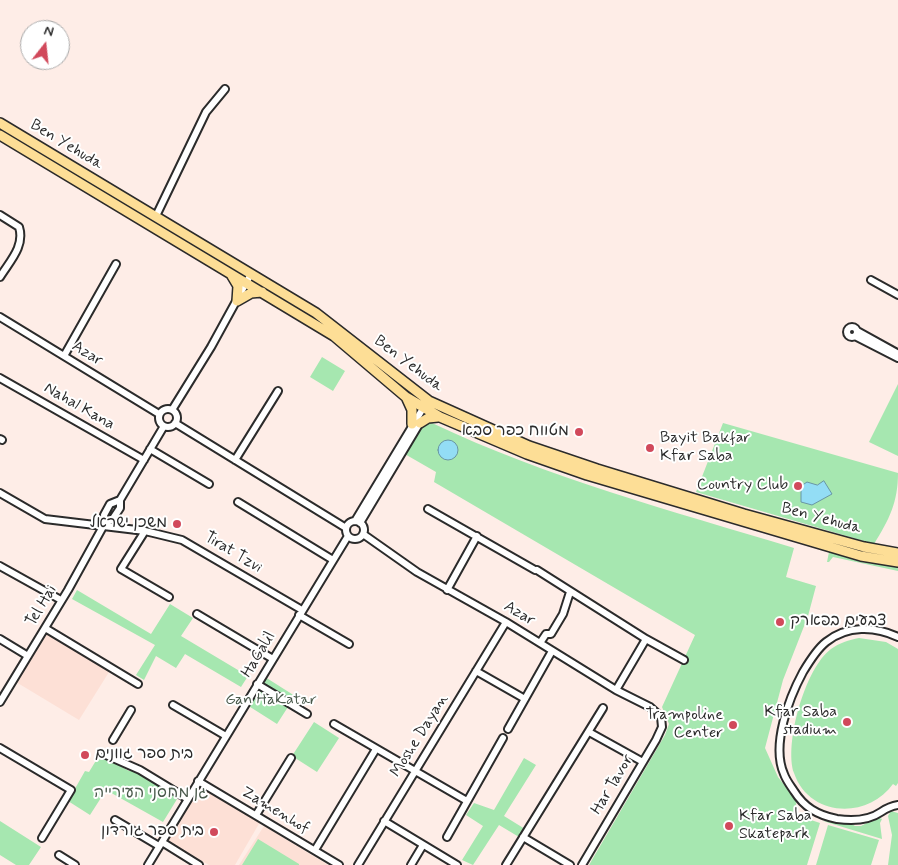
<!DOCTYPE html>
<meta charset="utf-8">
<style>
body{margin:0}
#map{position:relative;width:898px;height:865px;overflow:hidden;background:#feede7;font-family:Mynerve,sans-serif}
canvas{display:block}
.north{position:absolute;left:20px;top:20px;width:50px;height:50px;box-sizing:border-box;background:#fff;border:1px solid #aaa;border-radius:50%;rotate:16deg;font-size:14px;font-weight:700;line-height:20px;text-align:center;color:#2b2b2b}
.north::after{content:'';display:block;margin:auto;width:18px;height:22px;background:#d1495b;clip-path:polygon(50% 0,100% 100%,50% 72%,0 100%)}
</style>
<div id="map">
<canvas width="898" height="865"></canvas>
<div class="north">N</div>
</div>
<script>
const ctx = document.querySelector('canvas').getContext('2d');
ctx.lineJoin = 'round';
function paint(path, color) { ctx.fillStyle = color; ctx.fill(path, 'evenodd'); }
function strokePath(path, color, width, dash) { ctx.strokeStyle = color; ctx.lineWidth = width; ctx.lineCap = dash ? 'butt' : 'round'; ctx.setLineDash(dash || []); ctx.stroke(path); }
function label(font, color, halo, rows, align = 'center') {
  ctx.font = font + ' Mynerve,"Playpen Sans Hebrew",sans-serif'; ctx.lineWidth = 4; ctx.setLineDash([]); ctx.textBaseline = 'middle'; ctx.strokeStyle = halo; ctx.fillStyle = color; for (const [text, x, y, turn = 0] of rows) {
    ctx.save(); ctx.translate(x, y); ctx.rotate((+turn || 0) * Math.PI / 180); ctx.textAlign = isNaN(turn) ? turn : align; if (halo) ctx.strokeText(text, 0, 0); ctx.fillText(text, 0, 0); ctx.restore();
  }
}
paint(new Path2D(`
 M 46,633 L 109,672 L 79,720 L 16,682 Z
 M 200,787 L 260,822 L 235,865 L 209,865 L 168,841 Z
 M 264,826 L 328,865 L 239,865 Z`), '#fde0d6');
paint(new Path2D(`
 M 322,357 L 345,371 L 333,391 L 310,377 Z
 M 898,384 L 898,456 L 869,442 Z
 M 432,423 C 548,478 672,511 794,548 L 786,577 L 816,586 L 808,616 L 783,680 L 765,748 L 778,777 L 797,801 L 793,814 L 820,823 L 807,865 L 589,865 L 665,735 L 669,724 L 662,707 L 695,635 L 434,482 L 436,472 L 403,453 L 421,425 Z
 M 723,423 L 898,473 C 898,502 889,520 874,544 L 696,492 Z
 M 829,552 L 861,562 L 898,567 L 898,571 L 833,557 L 829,562 L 827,562 Z
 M 77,590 L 151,634 L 170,604 L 193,618 L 181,636 L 248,676 L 241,687 L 185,654 L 176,668 L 156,656 L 144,680 L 136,675 L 155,645 L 72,599 Z
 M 859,638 L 886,642 L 898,649 L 898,783 L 896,786 L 893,784 C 867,820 809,817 794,773 C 784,744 805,668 831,649 C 839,643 849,640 859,638 Z
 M 265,677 L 295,696 L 277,724 L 247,705 Z
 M 314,722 L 339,738 L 317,772 L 292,756 Z
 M 100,754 L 129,771 L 146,771 L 182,791 L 163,822 L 106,790 L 90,815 L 68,801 L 85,771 L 89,772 Z
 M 524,758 L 536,765 L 504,816 L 525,829 L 519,837 L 499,825 L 473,865 L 462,860 L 483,826 L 466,815 L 474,803 L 494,810 Z
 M 891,811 L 898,813 L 898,865 L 888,865 L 892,835 L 888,816 Z
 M 878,817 L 882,819 L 880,823 L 882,839 L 823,821 L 850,823 L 855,826 L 861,826 Z
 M 0,821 L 41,847 L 29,865 L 16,865 L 0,855 Z
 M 828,825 L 879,840 L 871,865 L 816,865 Z
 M 258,839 L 299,864 L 299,865 L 242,865 Z`), '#a6e7b0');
const water = new Path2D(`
 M438 450a10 10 0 1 1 20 0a10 10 0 1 1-20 0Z
 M 824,481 L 832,494 L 812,505 L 801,502 L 801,486 L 807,482 L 817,485 Z`);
paint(water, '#93ddf5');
strokePath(water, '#6996a4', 1);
const minor = new Path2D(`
 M 0,215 L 19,227 C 25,246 10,261 0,277
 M 156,216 L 206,112 L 225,89
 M 871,280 L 898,295
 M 0,317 L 159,414
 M847 332a5 5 0 1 1 10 0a5 5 0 1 1-10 0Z
 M 857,331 L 897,353
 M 855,336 L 898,358
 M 64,356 L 116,264
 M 0,378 L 144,460
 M159 418a9 9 0 1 1 18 0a9 9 0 1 1-18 0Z
 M 172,410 L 211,347 L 251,274
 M 175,423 L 346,528
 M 0,439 L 2,440
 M 150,449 L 209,484
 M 235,460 L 278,391
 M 0,493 L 45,519 L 145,531 L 182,540 L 302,610
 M 238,502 L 333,560
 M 428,509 L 535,570
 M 355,521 L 425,405
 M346 530a9 9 0 1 1 18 0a9 9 0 1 1-18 0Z
 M 105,523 L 104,515 L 110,504 L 120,500
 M 360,523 L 421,421
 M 145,531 L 121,569 L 169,597
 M 363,534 L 417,572 L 506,622 L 616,690 L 650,707 L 661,717 L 662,727 L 656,740 L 582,865
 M 0,566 L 61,600
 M 537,570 L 646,639
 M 447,590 L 477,536
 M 197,614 L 273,659
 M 299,615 L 349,644
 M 45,628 L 138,684
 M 898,637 C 875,626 847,625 826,642 C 817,649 809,662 803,672 C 789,698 771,745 784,774 C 786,780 790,785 794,791 C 804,807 817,815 837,819 C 851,821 868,821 881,812 C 887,808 891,806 898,805
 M 0,639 L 28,656
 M 540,643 L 546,634 L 551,634 L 563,614 L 570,592
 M 476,671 L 525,699
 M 257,684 L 307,714
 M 616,690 L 646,639 L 684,660
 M 0,702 L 68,590 L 105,523 L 112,520 L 120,508 L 120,500 L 164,426
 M 173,705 L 226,736
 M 334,724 L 467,801
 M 508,729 L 552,651
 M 589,732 L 643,762
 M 113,740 L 131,710
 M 0,748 L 71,790 L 42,838
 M 106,755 L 140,770 L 186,798
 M 198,781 L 339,865
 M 256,815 L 291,758
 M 115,820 L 159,846
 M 384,821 L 457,865
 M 447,837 L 503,738
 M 523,837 L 570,865
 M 162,842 L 199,865
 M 315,850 L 376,749
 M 59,855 L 75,865
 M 148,865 L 348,536
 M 358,865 L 506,622
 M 411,865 L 423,845
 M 506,865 L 603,708`);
const major = new Path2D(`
 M 0,123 L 316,313 L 429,401 L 529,446 L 597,469 L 744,514 L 864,547 L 898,553
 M 0,135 L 334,336 L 406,397 L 440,417 L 527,454 L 587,475 L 861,556 L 898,562
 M 232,276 L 238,286 L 237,301
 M 237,301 L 251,293 L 262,292
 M 407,399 L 412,410 L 412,424
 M 420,423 L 428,418 L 438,417`);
strokePath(minor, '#2b2b2b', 10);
strokePath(major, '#2b2b2b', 12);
strokePath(minor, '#fff', 6);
strokePath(major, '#fdde96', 9);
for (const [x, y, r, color] of [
 [579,432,5,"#d1495b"],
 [650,448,5,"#d1495b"],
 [798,486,5,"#d1495b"],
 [177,524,5,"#d1495b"],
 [780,622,5,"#d1495b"],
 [847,722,5,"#d1495b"],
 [733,725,5,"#d1495b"],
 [85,755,5,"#d1495b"],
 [729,826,5,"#d1495b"],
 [214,832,5,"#d1495b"]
]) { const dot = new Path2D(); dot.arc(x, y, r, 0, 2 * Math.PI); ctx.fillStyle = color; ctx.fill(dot); strokePath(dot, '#fff', 2); }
label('16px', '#2b2b2b', '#fff', [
 ["Ben Yehuda",66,145,31],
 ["Azar",87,354,32],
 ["Ben Yehuda",408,364,37],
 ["Nahal Kana",79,407,30],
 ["Ben Yehuda",821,519,15],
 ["Tirat Tzvi",233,553,31],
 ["Tel Hai",42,606,-59],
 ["Azar",519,614,31],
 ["HaGalil",259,655,-59],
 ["Moshe Dayan",420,736,-58],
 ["Har Tavor",613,785,-59],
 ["Zamenhof",275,811,31]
]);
label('16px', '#2b2b2b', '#fff', [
 ["מטווח כפר סבא",569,432],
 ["Bayit Bakfar",660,439,"left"],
 ["Kfar Saba",660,457,"left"],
 ["Country Club",788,486],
 ["משכן ישראל",167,524],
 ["צבעים בפארק",790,622,"left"],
 ["Kfar Saba",837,713],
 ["stadium",837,731],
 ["Trampoline",723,716],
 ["Center",723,734],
 ["בית ספר גוונים",95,755,"left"],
 ["Kfar Saba",739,817,"left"],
 ["Skatepark",739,835,"left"],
 ["בית ספר גורדון",204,832]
], 'right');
label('16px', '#4a5a4c', '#fff', [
 ["Gan HaKatar",271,701],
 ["גן מחסני העירייה",151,794]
]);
</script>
